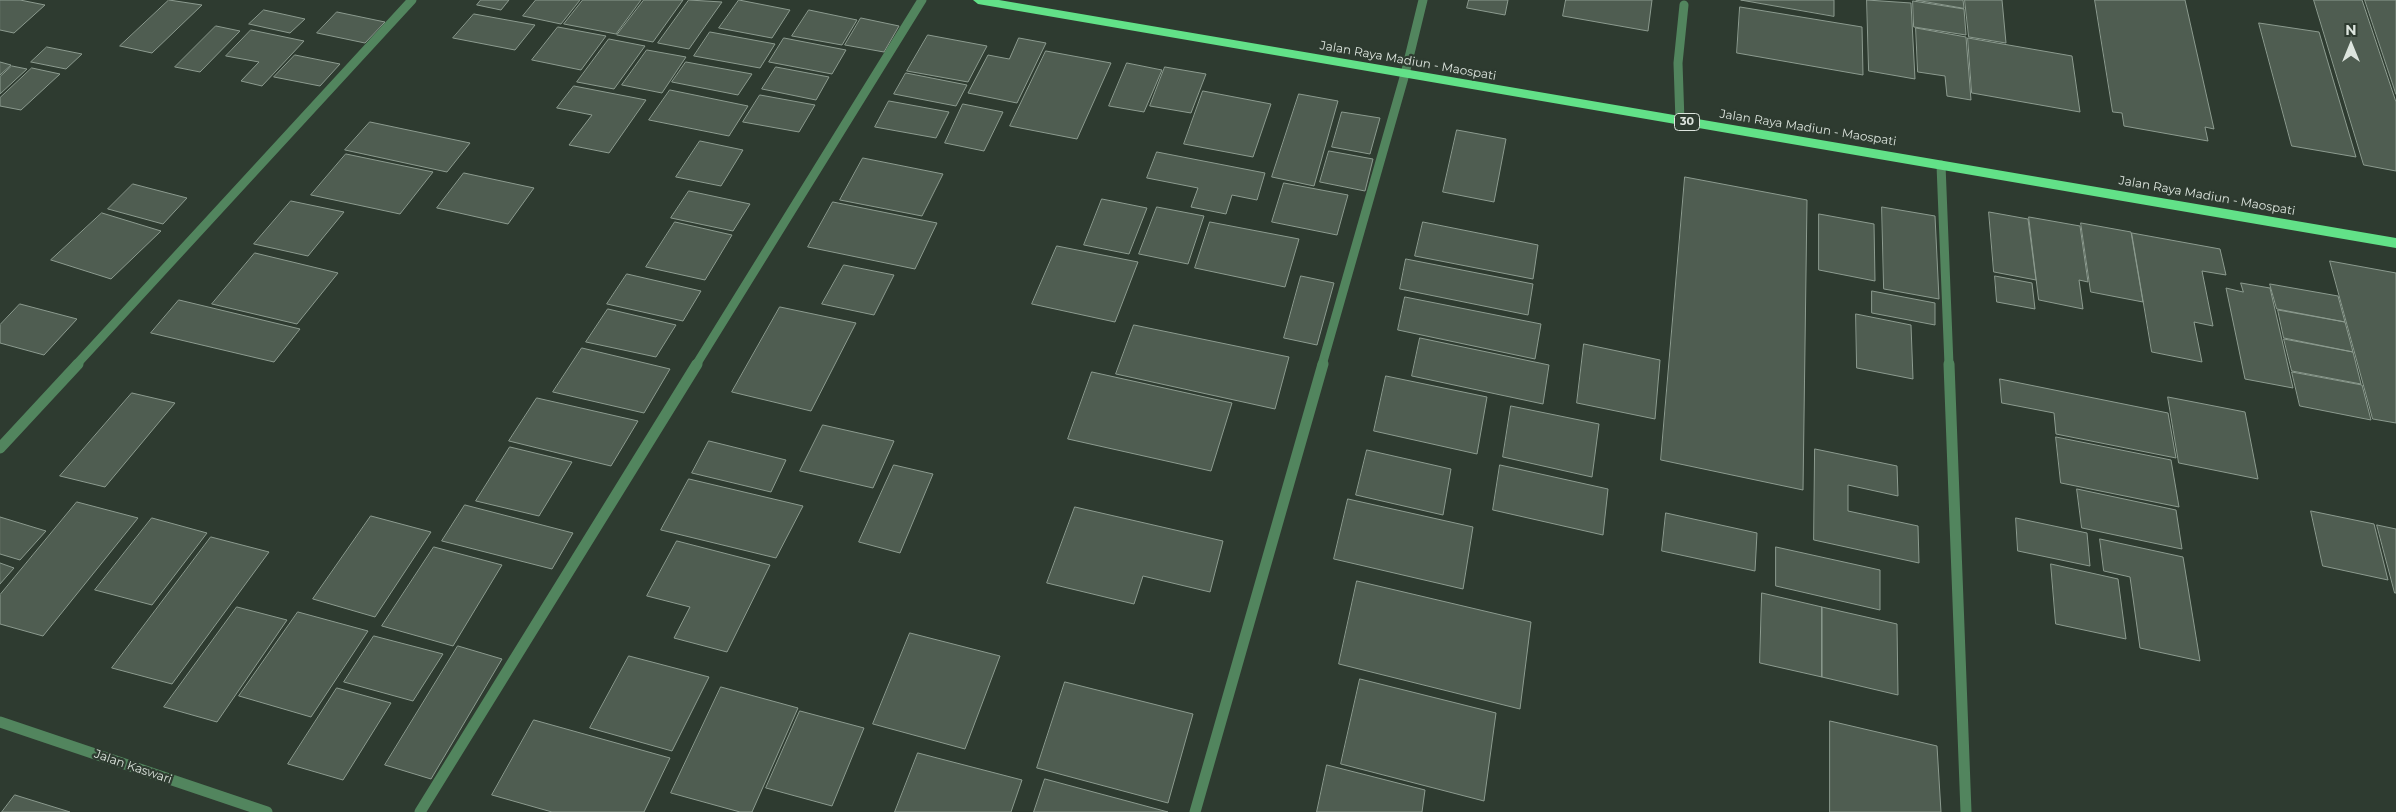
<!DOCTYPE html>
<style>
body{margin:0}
#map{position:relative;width:2396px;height:812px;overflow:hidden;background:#2e3b30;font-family:Montserrat,sans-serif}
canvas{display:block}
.north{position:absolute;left:2326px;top:20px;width:50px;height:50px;-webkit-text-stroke:4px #2e3b30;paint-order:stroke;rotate:0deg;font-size:14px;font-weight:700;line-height:20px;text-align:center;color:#dde5de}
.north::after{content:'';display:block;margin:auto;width:18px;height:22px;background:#dde5de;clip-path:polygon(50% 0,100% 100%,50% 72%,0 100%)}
</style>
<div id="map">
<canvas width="2396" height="812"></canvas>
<div class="north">N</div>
</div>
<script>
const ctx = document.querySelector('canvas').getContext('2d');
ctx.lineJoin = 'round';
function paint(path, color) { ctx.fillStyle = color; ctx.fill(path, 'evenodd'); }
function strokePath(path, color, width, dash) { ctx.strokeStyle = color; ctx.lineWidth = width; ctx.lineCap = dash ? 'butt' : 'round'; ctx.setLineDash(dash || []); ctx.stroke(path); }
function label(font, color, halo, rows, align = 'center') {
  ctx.font = font + ' Montserrat,sans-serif'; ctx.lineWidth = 4.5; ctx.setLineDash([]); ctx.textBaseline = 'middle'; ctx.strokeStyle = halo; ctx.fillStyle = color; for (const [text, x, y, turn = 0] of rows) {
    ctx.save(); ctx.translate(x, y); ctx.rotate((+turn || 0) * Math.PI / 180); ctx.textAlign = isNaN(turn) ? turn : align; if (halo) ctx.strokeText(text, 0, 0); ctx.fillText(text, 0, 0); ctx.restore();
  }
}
const building = new Path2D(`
 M 0,0 L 20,0 L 45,5 L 14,33 L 0,30 Z
 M 169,0 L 202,5 L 152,53 L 120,46 Z
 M 481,0 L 509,0 L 501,10 L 477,5 Z
 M 536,0 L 580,0 L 561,24 L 523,16 Z
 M 583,0 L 641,0 L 616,34 L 564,24 Z
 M 644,0 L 683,0 L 653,42 L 617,35 Z
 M 689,0 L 722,2 L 689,49 L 658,43 Z
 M 739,0 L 790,10 L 772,38 L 719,28 Z
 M 1469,0 L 1508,0 L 1505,15 L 1467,8 Z
 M 1566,0 L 1652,0 L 1648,31 L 1563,16 Z
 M 1741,0 L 1834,0 L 1834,16 Z
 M 1867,0 L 1911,3 L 1915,79 L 1869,71 Z
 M 1916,0 L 1963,0 L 1964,8 Z
 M 1965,0 L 2002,0 L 2006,43 L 1969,37 Z
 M 2095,0 L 2185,0 L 2214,129 L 2205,127 L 2208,141 L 2124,126 L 2122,113 L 2113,112 Z
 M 2314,0 L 2362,0 L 2396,102 L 2396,171 L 2364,165 Z
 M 2365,0 L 2396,0 L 2396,94 Z
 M 1913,1 L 1964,9 L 1966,35 L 1914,27 Z
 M 1740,7 L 1862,27 L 1863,75 L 1737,53 Z
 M 264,10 L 305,19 L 290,33 L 249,24 Z
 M 809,10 L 857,20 L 842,45 L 792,36 Z
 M 337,12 L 385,22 L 365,43 L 317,33 Z
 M 474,14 L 535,25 L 515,50 L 453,38 Z
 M 861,18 L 899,26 L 884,52 L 845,45 Z
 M 2259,23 L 2319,32 L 2356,157 L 2292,146 Z
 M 216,26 L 240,31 L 200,72 L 175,67 Z
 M 558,27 L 606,36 L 581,70 L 532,60 Z
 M 1916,28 L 1966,37 L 1971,100 L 1947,96 L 1945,76 L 1918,72 Z
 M 251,30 L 304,41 L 262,86 L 241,81 L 259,62 L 226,56 Z
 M 710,32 L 775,44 L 760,68 L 694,56 Z
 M 928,35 L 987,46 L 968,82 L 907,71 Z
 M 784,38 L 846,50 L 832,74 L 769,62 Z
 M 1019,38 L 1046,43 L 1017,103 L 968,93 L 988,55 L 1009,59 Z
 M 1968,38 L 2072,56 L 2080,112 L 1972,93 Z
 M 609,39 L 645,46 L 614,89 L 577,82 Z
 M 47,47 L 82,54 L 66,69 L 31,62 Z
 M 647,50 L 686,57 L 662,93 L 622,85 Z
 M 1046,51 L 1111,63 L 1077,139 L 1010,126 Z
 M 295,55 L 340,64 L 320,86 L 274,77 Z
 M 0,62 L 11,65 L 0,75 Z
 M 686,62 L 752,74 L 738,95 L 672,82 Z
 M 1127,63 L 1162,70 L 1144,112 L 1109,106 Z
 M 12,66 L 27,69 L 0,94 L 0,77 Z
 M 776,67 L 829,77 L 816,100 L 762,89 Z
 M 1165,67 L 1206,74 L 1191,113 L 1150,106 Z
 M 32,68 L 60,74 L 21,110 L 0,106 L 0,98 Z
 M 906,73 L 967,85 L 956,106 L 894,94 Z
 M 574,86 L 646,100 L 609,153 L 569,145 L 592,115 L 557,108 Z
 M 670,90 L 748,106 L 729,136 L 649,120 Z
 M 1203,91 L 1271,104 L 1253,157 L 1184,144 Z
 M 1299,94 L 1338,101 L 1314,186 L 1272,177 Z
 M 760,95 L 815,105 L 799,132 L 743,122 Z
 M 889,101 L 949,112 L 936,138 L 875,127 Z
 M 963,104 L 1003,112 L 984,151 L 945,143 Z
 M 1342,112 L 1380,118 L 1370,154 L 1332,147 Z
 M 370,122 L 470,143 L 447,172 L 345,150 Z
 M 1457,130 L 1506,139 L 1494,202 L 1443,192 Z
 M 700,141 L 743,150 L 721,186 L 676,177 Z
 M 1329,151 L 1373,159 L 1365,191 L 1320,182 Z
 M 1157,152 L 1265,173 L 1257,200 L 1232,195 L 1226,214 L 1191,207 L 1198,188 L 1147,178 Z
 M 346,154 L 433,172 L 400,214 L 311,195 Z
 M 863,158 L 943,174 L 922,216 L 840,200 Z
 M 464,173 L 534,188 L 508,224 L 437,208 Z
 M 1685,177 L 1807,200 L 1803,490 L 1661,460 Z
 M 1284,183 L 1348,195 L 1337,235 L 1272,222 Z
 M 133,184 L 187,198 L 163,224 L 108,209 Z
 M 689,191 L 750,204 L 733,231 L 671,218 Z
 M 1102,199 L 1147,208 L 1129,254 L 1084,245 Z
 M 291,201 L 344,212 L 308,256 L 254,244 Z
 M 833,202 L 937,223 L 915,269 L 808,247 Z
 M 1157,207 L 1204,216 L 1188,264 L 1139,254 Z
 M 1882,207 L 1935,216 L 1939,299 L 1884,289 Z
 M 1989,212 L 2028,219 L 2036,280 L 1994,272 Z
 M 102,213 L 161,231 L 111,279 L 51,260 Z
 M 1819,214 L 1874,224 L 1875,281 L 1819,270 Z
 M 2029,217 L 2080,226 L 2088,282 L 2079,280 L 2083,309 L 2039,300 Z
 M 675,222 L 732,235 L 705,280 L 646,267 Z
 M 1210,222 L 1299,239 L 1285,287 L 1195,268 Z
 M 1423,222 L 1538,245 L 1533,279 L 1415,256 Z
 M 2081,223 L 2131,232 L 2143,302 L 2091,292 Z
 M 2132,233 L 2220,249 L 2226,275 L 2202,271 L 2213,326 L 2194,322 L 2202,362 L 2152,352 Z
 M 1057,246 L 1138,262 L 1115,322 L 1032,304 Z
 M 255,253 L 338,273 L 297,324 L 212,304 Z
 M 1406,259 L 1533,284 L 1528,315 L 1400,289 Z
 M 2330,261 L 2396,273 L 2396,423 L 2373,419 Z
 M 844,265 L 894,275 L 874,315 L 822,304 Z
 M 627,274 L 701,291 L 683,321 L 607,304 Z
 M 1301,276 L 1334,283 L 1317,345 L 1284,338 Z
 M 1995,276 L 2032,283 L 2035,309 L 1997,302 Z
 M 2241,283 L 2270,288 L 2293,388 L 2245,379 L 2226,288 L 2243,292 Z
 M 2270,284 L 2338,296 L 2345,322 L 2277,309 Z
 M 1872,291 L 1935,303 L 1935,325 L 1872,313 Z
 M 1405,297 L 1541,324 L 1535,359 L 1398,330 Z
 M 179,300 L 300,329 L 274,362 L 151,333 Z
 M 20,304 L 77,319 L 44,355 L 0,343 L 0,325 Z
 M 780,307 L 856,323 L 811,411 L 732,392 Z
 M 608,309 L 676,325 L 656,357 L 586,342 Z
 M 2278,310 L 2345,322 L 2353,352 L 2284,338 Z
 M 1856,314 L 1911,325 L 1913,379 L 1857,368 Z
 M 1134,325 L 1289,357 L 1275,409 L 1116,374 Z
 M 1420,338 L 1549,365 L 1543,404 L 1412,376 Z
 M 2284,339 L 2353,352 L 2361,384 L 2292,371 Z
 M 1584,344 L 1660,360 L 1655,419 L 1577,403 Z
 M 582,348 L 670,369 L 644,413 L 553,392 Z
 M 1092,372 L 1232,403 L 1211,471 L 1068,439 Z
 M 2292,372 L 2362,385 L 2371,420 L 2300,406 Z
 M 1386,376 L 1487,397 L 1477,454 L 1374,431 Z
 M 2000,379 L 2168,413 L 2176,458 L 2056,434 L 2054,413 L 2002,403 Z
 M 132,393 L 175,403 L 105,487 L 60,476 Z
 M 2168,397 L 2245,412 L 2258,479 L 2179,463 Z
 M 537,398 L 638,421 L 611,466 L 509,441 Z
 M 1511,406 L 1599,424 L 1592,477 L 1503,457 Z
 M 823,425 L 894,441 L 873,488 L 800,471 Z
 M 2056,437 L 2171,460 L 2179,507 L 2061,483 Z
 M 709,441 L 786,460 L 771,492 L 692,473 Z
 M 510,447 L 572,462 L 539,516 L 476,501 Z
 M 1815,449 L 1897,466 L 1898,496 L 1848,485 L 1848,511 L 1918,526 L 1919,563 L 1814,540 Z
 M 1367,450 L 1451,469 L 1443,515 L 1356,495 Z
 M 894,465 L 933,474 L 900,553 L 859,542 Z
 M 1500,465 L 1608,489 L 1603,535 L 1493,510 Z
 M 689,479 L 803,506 L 776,558 L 661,530 Z
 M 2077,489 L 2176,510 L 2182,549 L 2082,528 Z
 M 1348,499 L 1473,527 L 1463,589 L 1334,559 Z
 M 77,502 L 138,518 L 43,636 L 0,624 L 0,595 Z
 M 465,505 L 573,533 L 552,569 L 442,541 Z
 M 1075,507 L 1223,541 L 1210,592 L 1143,576 L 1134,604 L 1047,583 Z
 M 2311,511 L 2374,524 L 2388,580 L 2323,566 Z
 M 1666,513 L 1757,533 L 1755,571 L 1662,551 Z
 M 371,516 L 431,532 L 375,617 L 313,599 Z
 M 0,517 L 46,531 L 20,560 L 0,554 Z
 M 152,518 L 207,533 L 152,605 L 95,590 Z
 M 2016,518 L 2087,533 L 2090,566 L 2018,551 Z
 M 2377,525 L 2396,529 L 2396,593 L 2395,593 Z
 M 211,537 L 269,552 L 172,684 L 112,668 Z
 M 2100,539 L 2183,557 L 2200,661 L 2140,648 L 2130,577 L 2104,571 Z
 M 677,541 L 770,565 L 727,652 L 674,638 L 690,607 L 647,596 Z
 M 434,547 L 502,565 L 453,646 L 382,626 Z
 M 1776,547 L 1880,570 L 1880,610 L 1776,586 Z
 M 0,563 L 14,568 L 0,584 Z
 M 2051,564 L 2118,579 L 2126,639 L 2056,624 Z
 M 1357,581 L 1531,622 L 1520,709 L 1339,664 Z
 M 1762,593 L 1822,607 L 1822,677 L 1760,663 Z
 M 237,607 L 287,620 L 217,722 L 164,707 Z
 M 1822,607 L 1897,624 L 1898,695 L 1822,677 Z
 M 298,612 L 368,631 L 311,717 L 239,696 Z
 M 910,633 L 1000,656 L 965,749 L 873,724 Z
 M 374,636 L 443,654 L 413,701 L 344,682 Z
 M 458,646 L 502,659 L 431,779 L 385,765 Z
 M 629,656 L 709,677 L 672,751 L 590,728 Z
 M 1360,679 L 1496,713 L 1484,801 L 1341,764 Z
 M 1065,682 L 1193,714 L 1168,803 L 1037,768 Z
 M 721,687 L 798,708 L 752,812 L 740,812 L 671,793 Z
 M 337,688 L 391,703 L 343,780 L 288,764 Z
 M 800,711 L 864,728 L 832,806 L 766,788 Z
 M 534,720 L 670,758 L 644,812 L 552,812 L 492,795 Z
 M 1830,721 L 1937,746 L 1941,812 L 1830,812 Z
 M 918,753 L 1022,780 L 1011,812 L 895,812 Z
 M 1327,765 L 1425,790 L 1422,812 L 1317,812 Z
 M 1045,779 L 1168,812 L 1034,812 Z
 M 15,795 L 70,812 L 2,812 Z`);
paint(building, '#4f5d51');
strokePath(building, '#8c9b8f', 1);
strokePath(new Path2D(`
 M 1680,121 L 1678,63 L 1684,5
 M 1941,165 L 1949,365
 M 76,365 L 412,0
 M 696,365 L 922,0
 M 1322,365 L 1405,74 L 1423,0`), '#52855e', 9);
strokePath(new Path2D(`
 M 1949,364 L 1966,812
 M 0,448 L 78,364
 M 0,722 L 267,812
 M 420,812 L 697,364
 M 1195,812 L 1323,364`), '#52855e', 11);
paint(new Path2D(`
 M 973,0 L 999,0 L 2396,238 L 2396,248 L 978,4 Z`), '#62e188');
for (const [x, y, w] of [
 [1687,122,25]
]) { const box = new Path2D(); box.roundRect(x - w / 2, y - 8.5, w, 17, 4); ctx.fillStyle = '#2e3b30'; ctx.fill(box); strokePath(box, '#dde5de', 1); }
label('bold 11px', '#dde5de', null, [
 ["30",1687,122]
]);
label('12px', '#dde5de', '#2e3b30', [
 ["Jalan Raya Madiun - Maospati",1408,61,10],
 ["Jalan Raya Madiun - Maospati",1808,128,9],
 ["Jalan Raya Madiun - Maospati",2207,196,10],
 ["Jalan Kaswari",133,767,19]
]);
</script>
